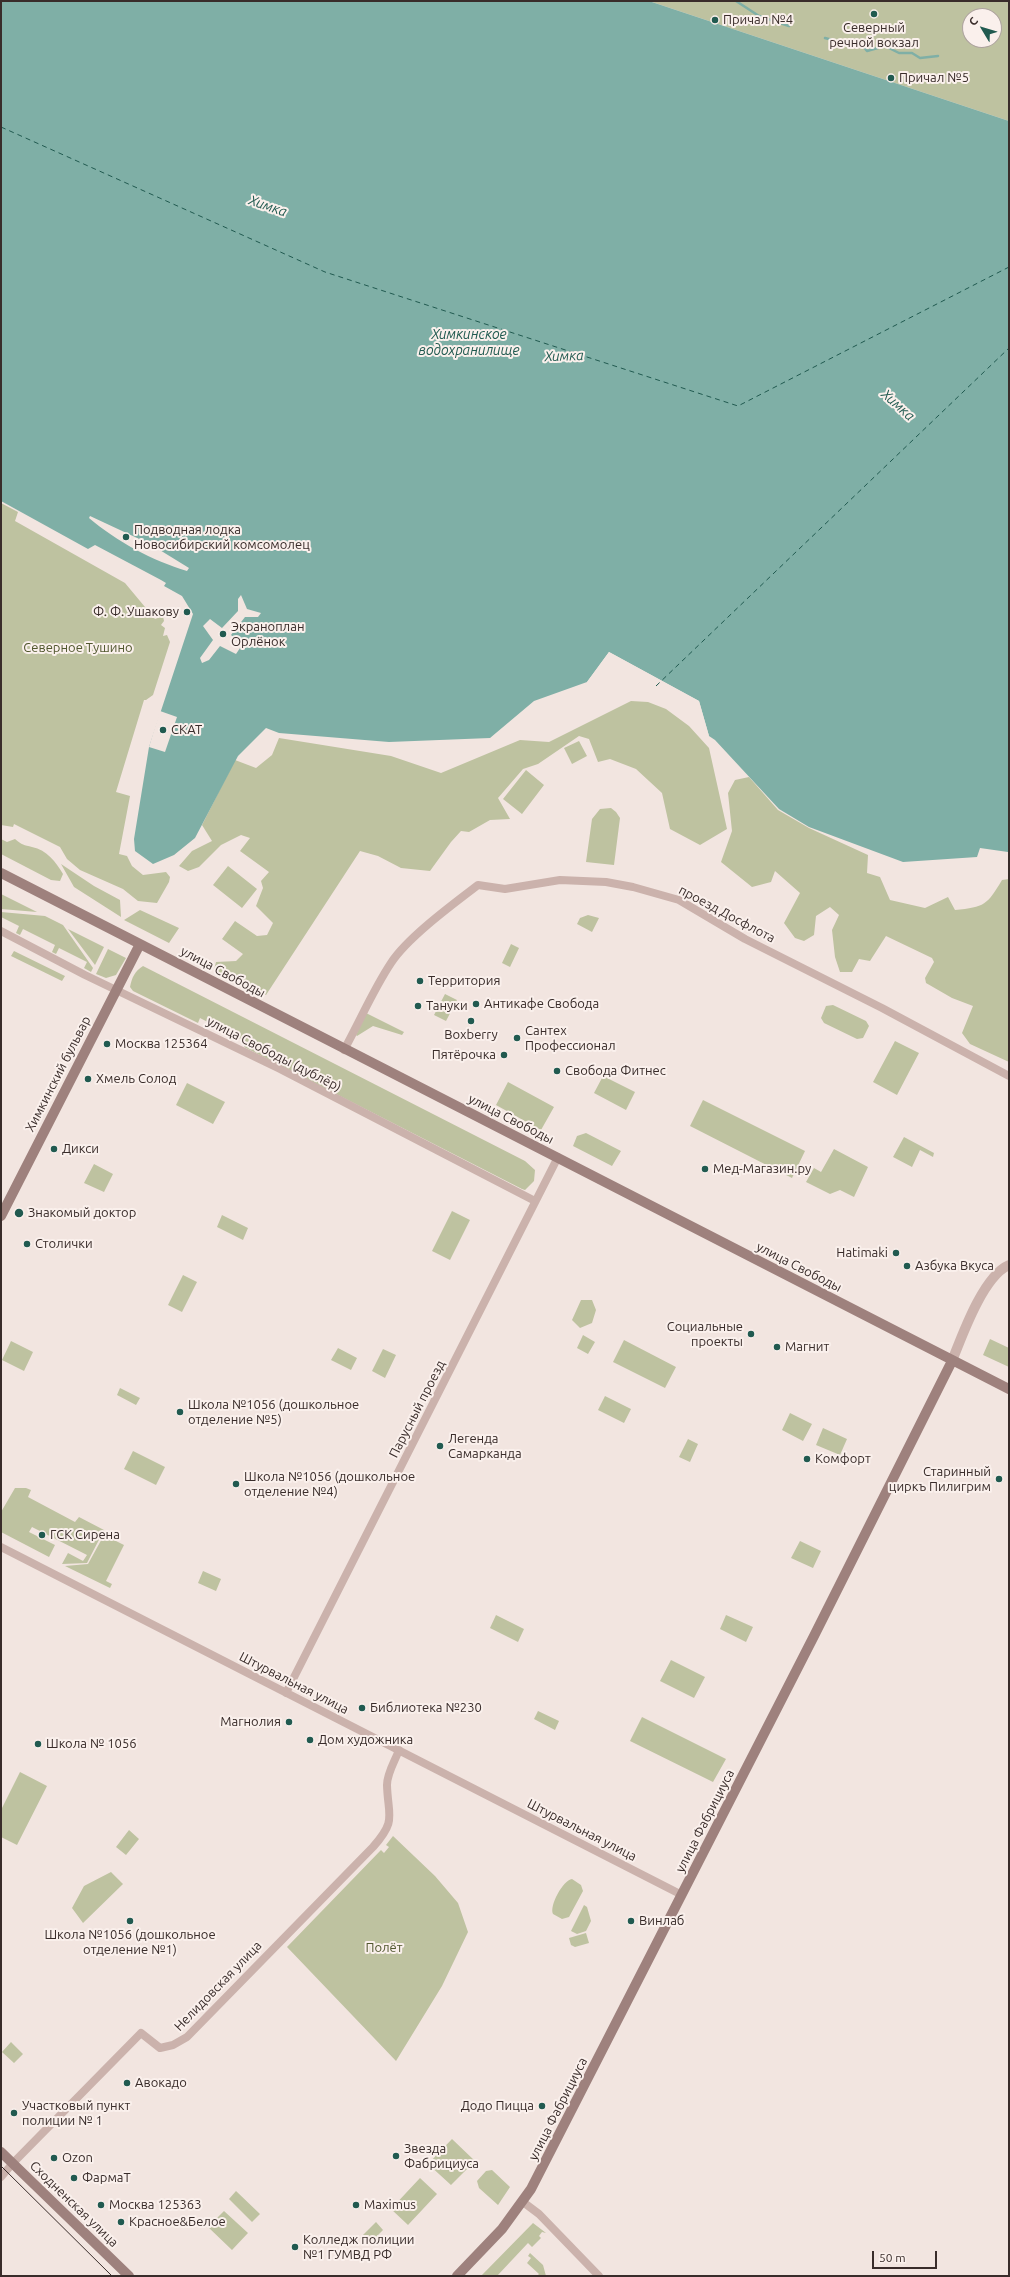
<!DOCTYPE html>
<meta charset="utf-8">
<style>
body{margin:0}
#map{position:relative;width:1010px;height:2277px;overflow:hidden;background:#f2e5e0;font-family:Ubuntu,sans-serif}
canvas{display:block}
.frame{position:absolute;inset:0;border:2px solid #392c2a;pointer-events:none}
.north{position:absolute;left:962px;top:8px;width:40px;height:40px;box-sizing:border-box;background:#faf0ec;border:1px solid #ada29e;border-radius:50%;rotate:308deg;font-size:11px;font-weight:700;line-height:16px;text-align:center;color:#392c2a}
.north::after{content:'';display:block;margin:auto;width:14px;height:18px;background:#215a50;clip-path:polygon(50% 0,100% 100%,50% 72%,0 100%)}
.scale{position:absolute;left:872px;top:2251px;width:65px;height:18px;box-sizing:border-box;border:2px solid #392c2a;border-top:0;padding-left:5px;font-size:12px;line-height:14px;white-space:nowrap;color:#392c2a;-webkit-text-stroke:3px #faf0ec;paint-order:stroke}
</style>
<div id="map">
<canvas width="1010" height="2277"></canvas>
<div class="frame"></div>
<div class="north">С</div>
<div class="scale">50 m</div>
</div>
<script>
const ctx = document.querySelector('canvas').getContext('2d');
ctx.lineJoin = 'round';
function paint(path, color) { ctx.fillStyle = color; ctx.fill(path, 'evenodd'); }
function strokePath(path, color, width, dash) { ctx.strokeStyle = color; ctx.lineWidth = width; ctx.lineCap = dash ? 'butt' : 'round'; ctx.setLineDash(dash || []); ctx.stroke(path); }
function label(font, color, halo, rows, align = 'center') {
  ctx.font = font + ' Ubuntu,sans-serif'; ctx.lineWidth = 4; ctx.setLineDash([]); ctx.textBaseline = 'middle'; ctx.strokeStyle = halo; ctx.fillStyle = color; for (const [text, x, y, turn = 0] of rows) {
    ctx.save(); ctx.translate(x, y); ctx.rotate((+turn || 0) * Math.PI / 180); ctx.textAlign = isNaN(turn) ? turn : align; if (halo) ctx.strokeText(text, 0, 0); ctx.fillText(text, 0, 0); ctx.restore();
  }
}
paint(new Path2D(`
 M 649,1 L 1009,1 L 1009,121 ZM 970,16 L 994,16 L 994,40 L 970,40 Z
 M 1,503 L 18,512 L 15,521 L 125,583 L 155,619 L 163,616 L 164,621 L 161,625 L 165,628 L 163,636 L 167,635 L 170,642 L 153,695 L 146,700 L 144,700 L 116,792 L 130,796 L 119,854 L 127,856 L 132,866 L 143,875 L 166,872 L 170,877 L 169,882 L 157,903 L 138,901 L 123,889 L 80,870 L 67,859 L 60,847 L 14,824 L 13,827 L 1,825 Z
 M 631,701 L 648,702 L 666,709 L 689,726 L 709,748 L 727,829 L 700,845 L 670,829 L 662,793 L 636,769 L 610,759 L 598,762 L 589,739 L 579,736 L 538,764 L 523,769 L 498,798 L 510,819 L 490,820 L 469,832 L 461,831 L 451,842 L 430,871 L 401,868 L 378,856 L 360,851 L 266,995 L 214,970 L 216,962 L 236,961 L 243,954 L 222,939 L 235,921 L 257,936 L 267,935 L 273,923 L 256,906 L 263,888 L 261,881 L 269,872 L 240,851 L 250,838 L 241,835 L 221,845 L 199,867 L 188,871 L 179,866 L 192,851 L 212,841 L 202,825 L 235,760 L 256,768 L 272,755 L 279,738 L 391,756 L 441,773 L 520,740 L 549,742 Z
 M 579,741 L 587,756 L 572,764 L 564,748 Z
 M 526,770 L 544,785 L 522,814 L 503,799 Z
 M 749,777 L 778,810 L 809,828 L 868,855 L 867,873 L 880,877 L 890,900 L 925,908 L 948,897 L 955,910 C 985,907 987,905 1002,880 L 1009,879 L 1009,1062 L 970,1044 L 962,1033 L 973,1006 L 952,998 L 926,983 L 925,978 L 934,962 L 932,958 L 886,936 L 870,961 L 859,959 L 852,972 L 840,972 L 835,957 L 832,930 L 839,915 L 830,907 L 816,916 L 814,935 L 804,941 L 795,938 L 784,923 L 800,893 L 775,871 L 771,882 L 752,887 L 721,862 L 732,831 L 728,793 L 735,780 Z
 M 611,808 L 616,812 L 620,818 L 614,865 L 586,862 L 592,819 L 600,809 Z
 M 1,839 L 7,842 L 15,839 C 22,845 24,845 32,847 C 47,850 56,862 63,874 L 60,881 L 51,880 L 1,854 Z
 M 61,864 L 94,886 L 120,900 L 121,917 L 74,887 Z
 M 228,866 L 257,889 L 242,908 L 213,885 Z
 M 1,894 L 37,912 L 1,909 Z
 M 140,910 L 179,928 L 169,943 L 124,920 Z
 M 1,912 L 45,916 L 63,925 L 93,968 L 91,972 L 84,968 L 87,962 L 59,948 L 56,954 L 52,952 L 55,945 L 23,929 L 20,935 L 16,933 L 19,926 L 1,917 Z
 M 588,915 L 599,918 L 592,932 L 577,924 L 580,918 Z
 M 68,929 L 104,947 L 95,965 Z
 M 511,944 L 519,948 L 510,967 L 502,963 Z
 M 108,949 L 126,958 L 116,975 L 106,978 L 96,974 Z
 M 14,951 L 65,976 L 62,981 L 11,956 Z
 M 143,966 L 525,1161 L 535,1170 L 534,1181 L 525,1190 L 522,1189 L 244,1047 L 246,1042 L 200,1018 L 198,1023 L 133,991 L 130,987 C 132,977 135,971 143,966 Z
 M 445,994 L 457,1000 L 446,1021 L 434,1015 Z
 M 833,1005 L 866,1021 L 869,1026 L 863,1038 L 857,1039 L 824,1023 L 821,1018 L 826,1006 Z
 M 366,1013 L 404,1032 L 402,1035 L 373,1026 L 357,1036 L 356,1035 Z
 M 895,1041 L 919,1053 L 897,1095 L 873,1082 Z
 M 603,1076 L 635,1092 L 626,1110 L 594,1093 Z
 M 508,1082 L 554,1107 L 541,1130 L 496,1105 Z
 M 187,1083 L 225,1102 L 213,1124 L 176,1105 Z
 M 703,1100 L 805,1151 L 792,1178 L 690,1126 Z
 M 586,1133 L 621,1151 L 612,1166 L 573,1146 L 577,1136 Z
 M 904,1137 L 934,1153 L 933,1157 L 920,1150 L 912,1167 L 893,1157 Z
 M 834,1149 L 868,1167 L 854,1197 L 840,1190 L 830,1194 L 806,1182 L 814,1168 L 821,1172 Z
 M 94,1164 L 113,1174 L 104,1192 L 84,1183 Z
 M 452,1211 L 470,1220 L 450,1260 L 432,1251 Z
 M 222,1215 L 248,1228 L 243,1240 L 217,1227 Z
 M 183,1275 L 197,1282 L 182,1312 L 168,1305 Z
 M 581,1300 L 592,1300 L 596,1310 L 592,1323 L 580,1328 L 572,1320 Z
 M 583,1335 L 595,1342 L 588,1354 L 577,1348 Z
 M 990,1339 L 1009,1348 L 1009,1367 L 983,1355 Z
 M 624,1340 L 676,1367 L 665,1388 L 613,1362 Z
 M 11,1341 L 33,1352 L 24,1371 L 2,1360 Z
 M 338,1348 L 357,1358 L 351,1370 L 331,1360 Z
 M 383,1349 L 396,1355 L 385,1378 L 372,1371 Z
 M 120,1388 L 140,1398 L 136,1405 L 117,1395 Z
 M 605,1396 L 631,1409 L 624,1423 L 598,1410 Z
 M 790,1413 L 812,1424 L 803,1441 L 782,1430 Z
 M 823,1428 L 847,1439 L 840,1455 L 816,1445 Z
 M 688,1439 L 698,1444 L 690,1462 L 679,1457 Z
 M 133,1451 L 165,1467 L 156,1485 L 124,1469 Z
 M 15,1488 L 26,1488 L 31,1490 L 28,1497 L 75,1522 L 79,1517 L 104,1530 L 87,1563 L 62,1564 L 68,1553 L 83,1561 L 87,1555 L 32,1527 L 29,1532 L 55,1545 L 49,1557 L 1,1532 L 1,1512 Z
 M 104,1535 L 124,1545 L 106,1581 L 112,1584 L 110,1588 L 65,1566 L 88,1564 Z
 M 800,1541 L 821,1551 L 813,1568 L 791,1558 Z
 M 203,1571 L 221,1579 L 216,1591 L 198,1583 Z
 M 496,1615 L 524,1629 L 518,1642 L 490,1628 Z
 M 726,1615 L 753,1627 L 746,1642 L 720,1629 Z
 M 671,1660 L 705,1677 L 694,1698 L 660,1681 Z
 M 538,1711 L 559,1721 L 555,1730 L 534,1719 Z
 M 642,1717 L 726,1759 L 713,1782 L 630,1741 Z
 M 20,1772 L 47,1786 L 17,1845 L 1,1837 L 1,1810 Z
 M 129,1830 L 139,1839 L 126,1855 L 116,1847 Z
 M 393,1836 L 435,1876 L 458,1903 L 468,1932 L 442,1986 L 396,2061 L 287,1947 L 381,1850 L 384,1853 L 389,1847 L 386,1845 Z
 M 111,1872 L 123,1884 L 83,1923 L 72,1908 L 84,1886 Z
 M 572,1879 L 581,1885 L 583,1891 L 569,1917 L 562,1919 L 553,1914 C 549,1906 563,1880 572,1879 Z
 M 584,1905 L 587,1907 L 591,1921 L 586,1931 L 577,1934 L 571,1931 Z
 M 586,1933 L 589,1943 L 575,1947 L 571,1945 L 569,1938 Z
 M 11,2042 L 23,2054 L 14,2063 L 2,2052 Z
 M 452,2139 L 475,2161 L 451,2185 L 428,2164 Z
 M 492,2170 L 510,2187 L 498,2205 L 479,2188 L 477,2181 L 486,2171 Z
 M 420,2178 L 437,2194 L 408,2225 L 391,2209 Z
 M 236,2191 L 260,2214 L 252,2222 L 229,2199 Z
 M 224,2211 L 248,2233 L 232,2250 L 208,2227 Z
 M 376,2222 L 383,2230 L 368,2245 L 360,2238 Z
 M 533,2223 L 546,2233 L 542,2232 L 539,2236 L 541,2238 L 532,2247 L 528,2243 L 497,2276 L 481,2276 Z
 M 530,2253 L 543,2265 L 546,2276 L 537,2276 L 539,2274 L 527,2263 L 531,2258 L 528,2256 Z`), '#bec2a0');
paint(new Path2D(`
 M 1,1 L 649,1 L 1009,121 L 1009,860 L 1008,852 L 980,848 L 977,857 L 903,862 L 809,827 L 779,809 L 715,740 L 709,736 L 699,701 L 609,652 L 587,682 L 534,701 L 490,738 L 389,742 L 279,733 L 266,728 L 238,756 L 195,838 L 174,855 L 153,864 L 135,851 L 134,839 L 149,747 L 193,614 L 182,596 L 164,586 L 166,583 L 161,580 L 95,545 L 88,549 L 1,501 ZM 90,516 L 150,544 L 189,568 L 187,571 C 153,561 116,541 89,518 ZM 241,595 L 247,609 L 261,613 L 258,617 L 245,617 L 231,635 L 242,645 L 236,654 L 220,646 L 209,660 L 202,663 L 200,658 L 213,640 L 203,626 L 210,619 L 222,628 L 238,611 L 238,599 Z`), '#7fafa6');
paint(new Path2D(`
 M 609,652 L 699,701 L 709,736 L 707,735 L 697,702 L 610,654 L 589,683 L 587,682 Z
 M 160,711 L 177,717 L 165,752 L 149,747 Z`), '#f2e5e0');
strokePath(new Path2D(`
 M 736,1 L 759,16 L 789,26
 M 825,38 L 855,46 L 862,45 L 867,51 L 885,46 L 899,53 L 912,53 L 920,58 L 938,56`), '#7fafa6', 2.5);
strokePath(new Path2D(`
 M 1,127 L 325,272 L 738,406 L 1009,267
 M 656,686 L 1009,348`), '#215a50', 1, [5, 4]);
strokePath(new Path2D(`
 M 1,931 L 85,975 L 280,1069 L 535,1201
 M 344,1050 C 360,1021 373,990 391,963 C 407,938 453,904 478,885 L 505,889 L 560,880 L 606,882 L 633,887 L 679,900 L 745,939 L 882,1008 L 1009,1076
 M 1,1547 L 682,1895
 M 286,1693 L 558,1157
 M 1,2177 L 13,2163 L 141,2033 L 160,2048 L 173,2045 L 187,2037 L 373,1847 C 397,1820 388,1817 387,1785 C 387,1773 395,1761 399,1750
 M 523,2202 L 539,2214 L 599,2276`), '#cbb2ac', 8);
strokePath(new Path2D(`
 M 952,1361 C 962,1336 983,1276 1009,1265`), '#cbb2ac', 10);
strokePath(new Path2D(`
 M 1,873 C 338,1043 672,1220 1009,1389
 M 1,1216 L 140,944
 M 1,2152 L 129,2276
 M 457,2276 L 502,2229 L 531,2189 L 814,1636 L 952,1361`), '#9e817d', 10);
strokePath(new Path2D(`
 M 1,2166 L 112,2276`), '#392c2a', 1);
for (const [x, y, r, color] of [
 [874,14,4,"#215a50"],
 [715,20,4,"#215a50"],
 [891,78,4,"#215a50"],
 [126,537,4,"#215a50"],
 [187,612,4,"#215a50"],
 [223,634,4,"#215a50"],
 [163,730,4,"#215a50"],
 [420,981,4,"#215a50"],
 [476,1004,4,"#215a50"],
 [418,1006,4,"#215a50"],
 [471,1021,4,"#215a50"],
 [517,1038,4,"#215a50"],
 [107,1044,4,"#215a50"],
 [504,1055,4,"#215a50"],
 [557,1071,4,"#215a50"],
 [88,1079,4,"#215a50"],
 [54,1149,4,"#215a50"],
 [705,1169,4,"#215a50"],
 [19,1213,5,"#215a50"],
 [27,1244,4,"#215a50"],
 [896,1253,4,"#215a50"],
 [907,1266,4,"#215a50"],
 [751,1334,4,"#215a50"],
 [777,1347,4,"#215a50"],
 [180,1412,4,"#215a50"],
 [440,1446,4,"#215a50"],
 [807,1459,4,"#215a50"],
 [999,1479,4,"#215a50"],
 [236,1484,4,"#215a50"],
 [42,1535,4,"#215a50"],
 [362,1708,4,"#215a50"],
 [289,1722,4,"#215a50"],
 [310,1740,4,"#215a50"],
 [38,1744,4,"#215a50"],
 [130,1921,4,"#215a50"],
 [631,1921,4,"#215a50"],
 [127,2083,4,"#215a50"],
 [542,2106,4,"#215a50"],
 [14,2113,4,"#215a50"],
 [396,2156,4,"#215a50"],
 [54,2158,4,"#215a50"],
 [74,2178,4,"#215a50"],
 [101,2205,4,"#215a50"],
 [356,2205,4,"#215a50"],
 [121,2222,4,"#215a50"],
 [295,2247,4,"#215a50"]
]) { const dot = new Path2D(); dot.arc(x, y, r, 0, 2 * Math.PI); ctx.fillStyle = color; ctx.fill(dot); strokePath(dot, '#faf0ec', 1.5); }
label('13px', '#392c2a', '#faf0ec', [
 ["Причал №4",723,20],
 ["Северный",874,28,"center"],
 ["речной вокзал",874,43,"center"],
 ["Причал №5",899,78],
 ["Подводная лодка",134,530],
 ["Новосибирский комсомолец",134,545],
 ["Ф. Ф. Ушакову",179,612,"right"],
 ["Экраноплан",231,627],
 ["Орлёнок",231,642],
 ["СКАТ",171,730],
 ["Территория",428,981],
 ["Антикафе Свобода",484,1004],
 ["Тануки",426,1006],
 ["Сантех",525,1031],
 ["Профессионал",525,1046],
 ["Boxberry",471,1035,"center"],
 ["Москва 125364",115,1044],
 ["Пятёрочка",496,1055,"right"],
 ["Свобода Фитнес",565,1071],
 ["Хмель Солод",96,1079],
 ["Дикси",62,1149],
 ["Мед-Магазин.ру",713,1169],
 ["Знакомый доктор",28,1213],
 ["Столички",35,1244],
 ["Hatimaki",888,1253,"right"],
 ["Азбука Вкуса",915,1266],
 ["Социальные",743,1327,"right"],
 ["проекты",743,1342,"right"],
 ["Магнит",785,1347],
 ["Школа №1056 (дошкольное",188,1405],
 ["отделение №5)",188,1420],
 ["Легенда",448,1439],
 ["Самарканда",448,1454],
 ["Комфорт",815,1459],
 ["Старинный",991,1472,"right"],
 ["циркъ Пилигрим",991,1487,"right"],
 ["Школа №1056 (дошкольное",244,1477],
 ["отделение №4)",244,1492],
 ["ГСК Сирена",50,1535],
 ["Библиотека №230",370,1708],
 ["Магнолия",281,1722,"right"],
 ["Дом художника",318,1740],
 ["Школа № 1056",46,1744],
 ["Винлаб",639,1921],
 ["Школа №1056 (дошкольное",130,1935,"center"],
 ["отделение №1)",130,1950,"center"],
 ["Авокадо",135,2083],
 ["Участковый пункт",22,2106],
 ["полиции № 1",22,2121],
 ["Додо Пицца",534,2106,"right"],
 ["Звезда",404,2149],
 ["Фабрициуса",404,2164],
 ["Ozon",62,2158],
 ["ФармаТ",82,2178],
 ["Москва 125363",109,2205],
 ["Maximus",364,2205],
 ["Красное&Белое",129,2222],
 ["Колледж полиции",303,2240],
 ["№1 ГУМВД РФ",303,2255]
], 'left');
label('13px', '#51572f', '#faf0ec', [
 ["Северное Тушино",78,648],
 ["Полёт",384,1948]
]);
label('13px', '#392c2a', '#faf0ec', [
 ["проезд Досфлота",727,914,28],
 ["улица Свободы",223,972,28],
 ["улица Свободы (дублёр)",274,1054,27],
 ["Химкинский бульвар",58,1074,-63],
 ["улица Свободы",511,1119,27],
 ["улица Свободы",799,1267,27],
 ["Парусный проезд",417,1409,-63],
 ["Штурвальная улица",294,1683,27],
 ["улица Фабрициуса",705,1821,-63],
 ["Штурвальная улица",582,1830,27],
 ["Нелидовская улица",218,1986,-46],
 ["улица Фабрициуса",558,2109,-63],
 ["Сходненская улица",74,2204,44]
]);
label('italic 14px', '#215a50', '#faf0ec', [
 ["Химка",268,206,19],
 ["Химкинское",469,334],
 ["водохранилище",469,350],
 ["Химка",564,356,-2],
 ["Химка",898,405,42]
]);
</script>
